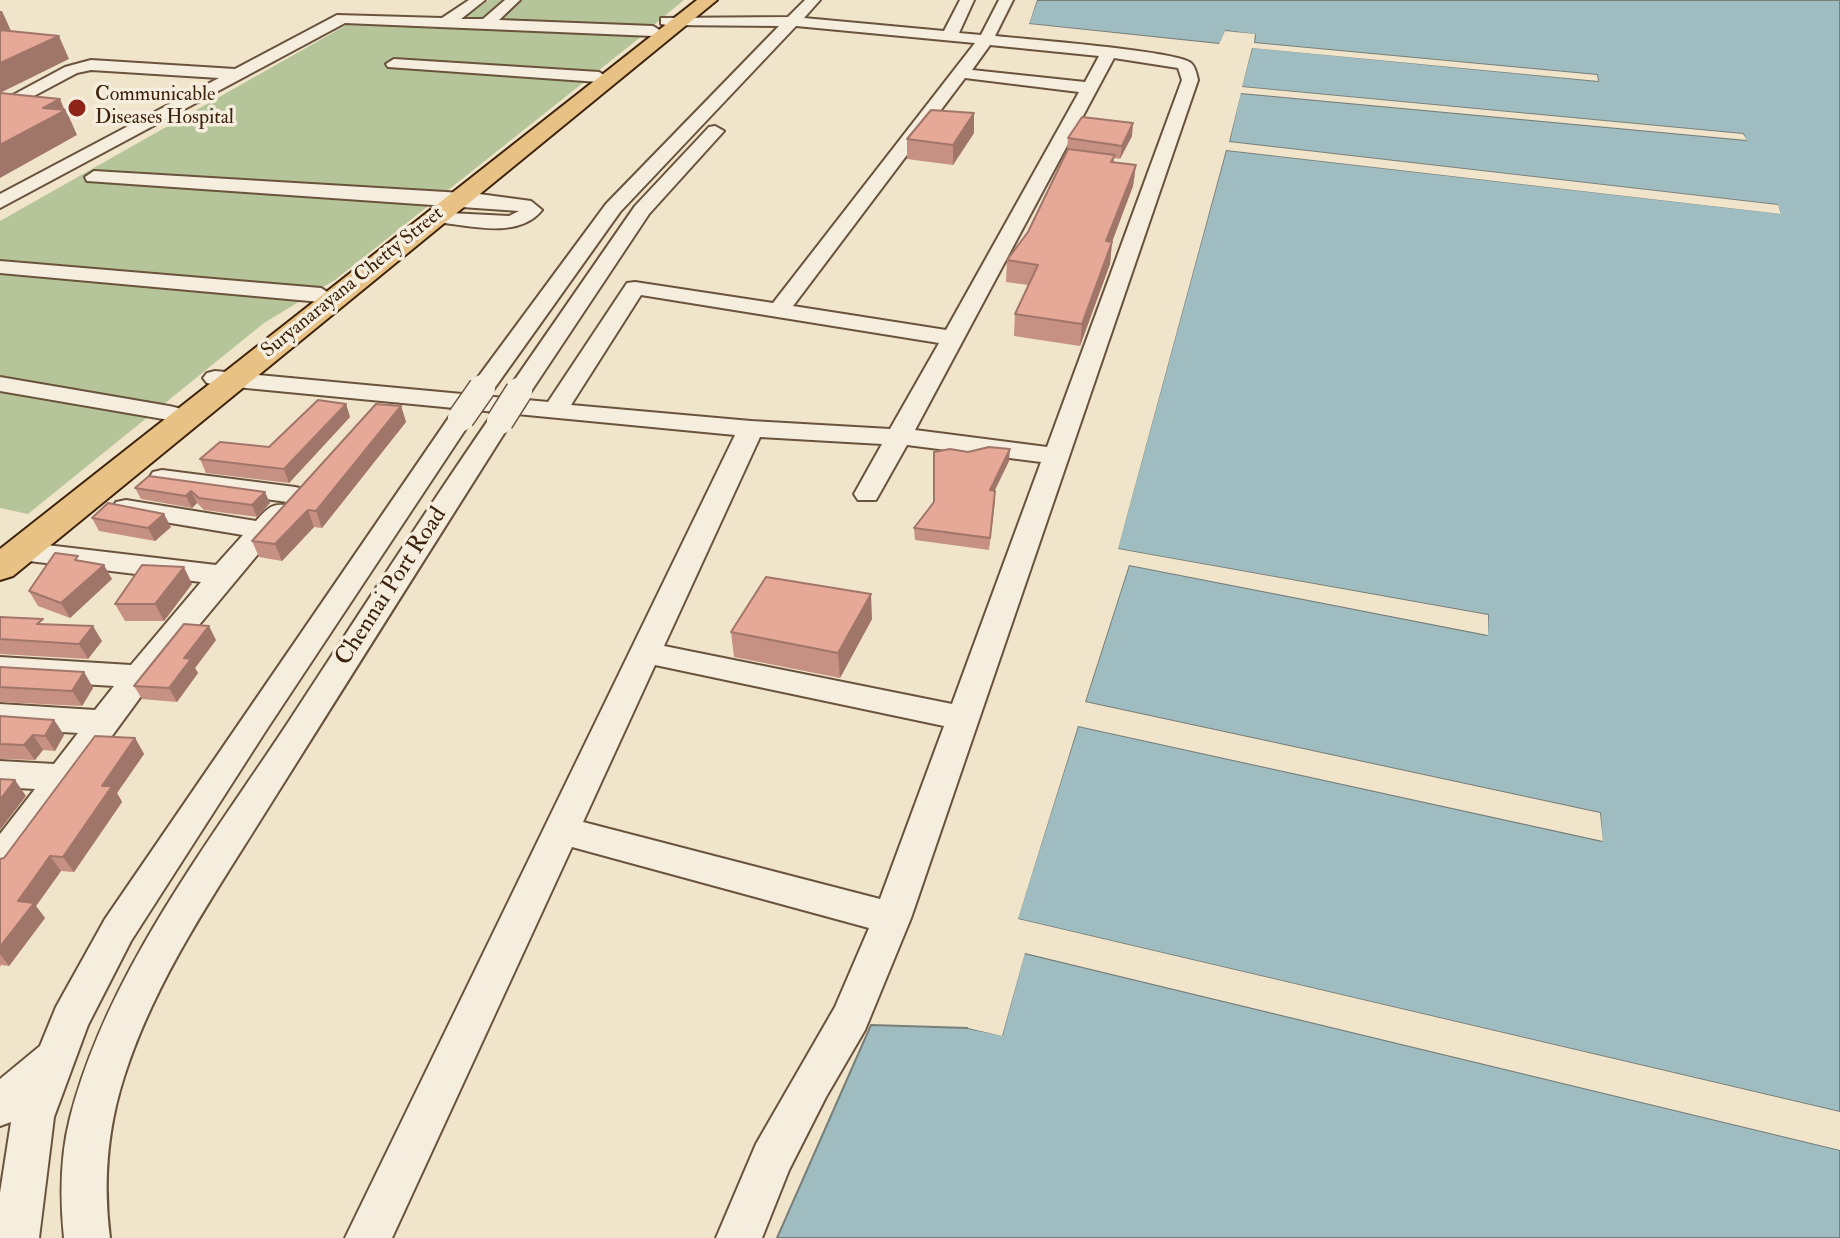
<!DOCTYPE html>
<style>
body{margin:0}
canvas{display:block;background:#f0e4ca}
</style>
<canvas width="1840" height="1238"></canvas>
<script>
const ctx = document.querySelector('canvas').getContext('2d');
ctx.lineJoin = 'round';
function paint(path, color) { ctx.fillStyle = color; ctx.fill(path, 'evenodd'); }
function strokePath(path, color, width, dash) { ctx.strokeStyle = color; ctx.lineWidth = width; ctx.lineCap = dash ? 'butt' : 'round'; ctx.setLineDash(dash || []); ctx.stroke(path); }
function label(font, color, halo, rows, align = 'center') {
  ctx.font = font + ' "IM FELL Double Pica",serif'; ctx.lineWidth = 7; ctx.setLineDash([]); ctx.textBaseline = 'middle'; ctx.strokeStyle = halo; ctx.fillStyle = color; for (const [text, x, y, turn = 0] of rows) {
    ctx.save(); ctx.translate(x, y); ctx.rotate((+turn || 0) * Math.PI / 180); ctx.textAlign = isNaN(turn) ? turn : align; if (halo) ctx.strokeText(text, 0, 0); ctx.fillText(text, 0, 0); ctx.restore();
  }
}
paint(new Path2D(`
 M 489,0 L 684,0 L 649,29 L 458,22 Z
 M 350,23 L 642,36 L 335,280 L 264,323 L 28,514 L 0,508 L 0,221 Z`), '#b6c599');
const water = new Path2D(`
 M 1037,0 L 1840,0 L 1840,1112 L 1017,919 L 1078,726 L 1602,841 L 1600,813 L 1085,702 L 1129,565 L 1487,635 L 1488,615 L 1117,549 L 1226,150 L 1780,213 L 1777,205 L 1229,142 L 1240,93 L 1746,140 L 1743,134 L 1241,87 L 1252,47 L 1598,81 L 1597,75 L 1254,43 L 1255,35 L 1226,31 L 1220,44 L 1028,24 Z
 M 1024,953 L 1840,1150 L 1840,1238 L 777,1238 L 871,1025 L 968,1028 L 1002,1035 Z`);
paint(water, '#9fbcc1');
strokePath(water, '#787f79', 2);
paint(new Path2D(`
 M 1033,0 L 1037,0 L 1029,24 L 1219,44 L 1225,31 L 1255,34 L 1254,43 L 1597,75 L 1598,81 L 1252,48 L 1242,87 L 1743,134 L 1747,140 L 1241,93 L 1229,142 L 1778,205 L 1781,214 L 1226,150 L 1118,549 L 1488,615 L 1488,635 L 1129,565 L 1085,702 L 1600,813 L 1603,841 L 1078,726 L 1018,919 L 1840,1112 L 1840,1116 L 1014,921 L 1077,722 L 1598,836 L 1597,816 L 1082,704 L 1128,561 L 1484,630 L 1484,619 L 1114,551 L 1223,147 L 1775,209 L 1227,146 L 1225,141 L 1251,38 L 1228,35 L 1220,48 L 1027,28 L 1024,24 Z
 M 1025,949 L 1840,1146 L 1840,1150 L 1025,953 L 1002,1036 L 968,1028 L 969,1024 L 999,1031 L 1020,952 Z`), '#f0e4ca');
const minor = new Path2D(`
 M 469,0 L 485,0 L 461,19 L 483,19 L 505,0 L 520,0 L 499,20 L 653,26 L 661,31 L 653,36 L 345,23 L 0,208 L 0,194 L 219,78 L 91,70 L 77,73 L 0,114 L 0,102 L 65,67 L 91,60 L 235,69 L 337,15 L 442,18 Z
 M 805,0 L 820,0 L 804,18 L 944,31 L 960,0 L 974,0 L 959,33 L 981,35 L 999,0 L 1013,0 L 995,36 C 1023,39 1179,51 1191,63 C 1195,66 1197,75 1198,80 L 911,918 L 865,1030 L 826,1097 L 789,1170 L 762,1238 L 716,1238 L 756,1144 L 835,1007 L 869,928 L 572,847 L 392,1238 L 345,1238 L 735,435 L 215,385 L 207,383 L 203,378 L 207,373 L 215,371 L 548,402 L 627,283 L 635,282 L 773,303 L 975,43 L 796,26 L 620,212 L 491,393 L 473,393 L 470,388 L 606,204 L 779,26 L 666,25 L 661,24 L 661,18 L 788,17 ZM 990,45 L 1099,56 L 1085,82 L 972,70 ZM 1114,58 L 1178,68 L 1182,80 L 1047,447 L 915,430 ZM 965,78 L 1079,92 L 946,330 L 793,306 ZM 641,295 L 939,343 L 890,429 L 751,421 L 571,405 ZM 760,437 L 882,444 L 854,494 L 858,500 L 876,500 L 907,445 L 1041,462 L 952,704 L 664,646 ZM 655,665 L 944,726 L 880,899 L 583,822 Z
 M 394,59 L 599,72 L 607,77 L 599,82 L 388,67 L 386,64 Z
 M 715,126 L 724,131 L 649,214 L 528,396 L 510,396 L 507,391 L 635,206 L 709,127 Z
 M 94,171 L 479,194 L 531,201 L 542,210 C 518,240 469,225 436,222 L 429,220 L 426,216 L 429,212 L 509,216 L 519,211 L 87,181 L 85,177 Z
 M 0,261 L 321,288 L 332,295 L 321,302 L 0,273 Z
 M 0,377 L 169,406 L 178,408 L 181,413 L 178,418 L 169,420 L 0,391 Z
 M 461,411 L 470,413 L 473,418 L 267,729 L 131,941 L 88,1025 L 54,1117 L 39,1238 L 0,1238 L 0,1193 L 11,1122 L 0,1126 L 0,1079 L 40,1046 L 56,1007 L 105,919 L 452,413 Z
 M 500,414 L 509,416 L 512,421 C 431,549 350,677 270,805 C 216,892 155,979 124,1077 C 107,1130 103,1182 110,1238 L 64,1238 C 60,1198 60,1157 70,1118 C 108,971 209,843 291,718 C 357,617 423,515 491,416 Z
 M 162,470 L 295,487 L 304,489 L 308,495 L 304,501 L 295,503 L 153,484 L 149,478 L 153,472 Z
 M 126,500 L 256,521 C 267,509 272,502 289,506 L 293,512 L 150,684 L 13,871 L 0,876 L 0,834 L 35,789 L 0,787 L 0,761 L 54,764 L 78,733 L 0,728 L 0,704 L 95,710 L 114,686 L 0,679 L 0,657 L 131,665 L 201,582 L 21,560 L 11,557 L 7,551 L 11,545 L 21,542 L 216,565 L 243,535 L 116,514 L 112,508 L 116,502 Z`);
const major = new Path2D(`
 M 697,0 L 717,0 L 13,576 L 0,580 L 0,549 Z`);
strokePath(minor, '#6a533c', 4);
strokePath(major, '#3e230c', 4);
paint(minor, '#f5eddd');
paint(major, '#e8c285');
const minorBridge = new Path2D(`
 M 461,418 L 482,388
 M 500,421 L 519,391`);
strokePath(minorBridge, '#6a533c', 29, []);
strokePath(minorBridge, '#f5eddd', 26);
paint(new Path2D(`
 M 974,133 L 953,165 L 907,159 L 907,139 Z
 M 1132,136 L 1120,159 L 1114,158 L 1114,163 L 1136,165 L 1133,186 L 1112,242 L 1110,264 L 1080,346 L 1014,336 L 1015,314 L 1028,285 L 1006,282 L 1007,260 L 1028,232 L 1067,150 L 1068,138 Z
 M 346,404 L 350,417 L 289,483 L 206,473 L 200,459 L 269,447 Z
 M 401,406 L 406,422 L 322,528 L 314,527 L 282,561 L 259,557 L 252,541 Z
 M 1009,461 L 995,490 L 995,502 L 989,550 L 915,540 L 914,528 L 934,503 Z
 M 149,476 L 270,503 L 257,517 L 204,510 L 197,503 L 192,508 L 141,499 L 135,488 Z
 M 92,518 L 171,527 L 155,541 L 99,531 Z
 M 81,561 L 112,579 L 70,618 L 38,606 L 29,591 Z
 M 192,584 L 164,621 L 125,621 L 115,604 Z
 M 0,617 L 45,624 L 102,641 L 88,659 L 0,654 Z
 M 872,619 L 840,678 L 734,657 L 731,632 Z
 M 216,640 L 195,668 L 198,673 L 177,702 L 142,699 L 134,686 Z
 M 0,667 L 84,672 L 93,688 L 82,706 L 0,702 Z
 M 0,716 L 54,720 L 64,735 L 55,751 L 43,750 L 35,760 L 0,759 Z
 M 135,738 L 144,754 L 117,793 L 122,802 L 74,872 L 61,871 L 36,906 L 45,918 L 9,966 L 1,965 L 0,967 L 0,859 L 4,858 Z`), '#c69082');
paint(new Path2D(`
 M 0,11 L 2,11 L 12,33 L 0,38 Z
 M 59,36 L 69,59 L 0,93 L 0,63 Z
 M 60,99 L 65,111 L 66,110 L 77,135 L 0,178 L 0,145 L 43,108 Z
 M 974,113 L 974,133 L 953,165 L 953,145 Z
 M 1133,123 L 1132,136 L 1120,159 L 1122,146 Z
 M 1136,165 L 1133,186 L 1104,263 L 1106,241 Z
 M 1112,242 L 1110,264 L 1080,346 L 1082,324 Z
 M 346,404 L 350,417 L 289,483 L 284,469 Z
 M 401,406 L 406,422 L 322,528 L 316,511 Z
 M 1010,449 L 1009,461 L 989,502 L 990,490 Z
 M 191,491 L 197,503 L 192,508 L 186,496 Z
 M 265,492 L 270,503 L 257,517 L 252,505 Z
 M 308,510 L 314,527 L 282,561 L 275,544 Z
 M 164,514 L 171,527 L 155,541 L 148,528 Z
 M 104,565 L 112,579 L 70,618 L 61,603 Z
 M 184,567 L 192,584 L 164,621 L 155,604 Z
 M 871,594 L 872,619 L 840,678 L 838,653 Z
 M 93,626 L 102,641 L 88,659 L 79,644 Z
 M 209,626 L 216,640 L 195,668 L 198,673 L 177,702 L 169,688 L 184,658 Z
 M 84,672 L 93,688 L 82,706 L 72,691 Z
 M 54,720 L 64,735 L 55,751 L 45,736 Z
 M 33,735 L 43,750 L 35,760 L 24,745 Z
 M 135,738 L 144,754 L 117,793 L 122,802 L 74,872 L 63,857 L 102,786 Z
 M 0,778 L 8,790 L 15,780 L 26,796 L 0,830 Z
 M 50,856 L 61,871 L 36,906 L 45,918 L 9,966 L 0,954 L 0,947 L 18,901 Z`), '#a1766a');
const building = new Path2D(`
 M 0,30 L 59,36 L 0,63 Z
 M 0,93 L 60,99 L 43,108 L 66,110 L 0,145 Z
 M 931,110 L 974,113 L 953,145 L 907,139 Z
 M 1082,117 L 1133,123 L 1122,146 L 1068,138 Z
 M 1068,149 L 1115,155 L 1111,162 L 1136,165 L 1106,241 L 1112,242 L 1082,324 L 1015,314 L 1038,265 L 1007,260 L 1028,232 Z
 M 318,400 L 346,404 L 284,469 L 200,459 L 220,442 L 269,447 Z
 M 376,404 L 401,406 L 316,511 L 308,510 L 275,544 L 252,541 Z
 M 989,447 L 1010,449 L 990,490 L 995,491 L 990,538 L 914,528 L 934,502 L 934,452 L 950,449 L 968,452 Z
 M 149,476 L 265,492 L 252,505 L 199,498 L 191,491 L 186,496 L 135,488 Z
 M 108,503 L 164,514 L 148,528 L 92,518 Z
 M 55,553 L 78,556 L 75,560 L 104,565 L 61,603 L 29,591 Z
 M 142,565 L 184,567 L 155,604 L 115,604 Z
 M 766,577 L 871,594 L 838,653 L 731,632 Z
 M 0,617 L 43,619 L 37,624 L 93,626 L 79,644 L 0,639 Z
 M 184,624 L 209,626 L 184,658 L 191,659 L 169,688 L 134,686 Z
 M 0,667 L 84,672 L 72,691 L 0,687 Z
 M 0,716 L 54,720 L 45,736 L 33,735 L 24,745 L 0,744 Z
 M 95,736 L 135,738 L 102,786 L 112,786 L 63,857 L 50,856 L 18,901 L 34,903 L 0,947 L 0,859 L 4,858 Z
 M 0,779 L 15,780 L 0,800 Z`);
paint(building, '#e6a897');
strokePath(building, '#a1766a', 2);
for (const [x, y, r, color] of [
 [77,108,10,"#8f2418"]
]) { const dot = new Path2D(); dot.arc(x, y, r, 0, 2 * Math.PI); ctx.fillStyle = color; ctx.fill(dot); strokePath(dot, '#f5eddd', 3); }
label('20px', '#3e230c', '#f5eddd', [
 ["Communicable",95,96],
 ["Diseases Hospital",95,119]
], 'left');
label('20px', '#3e230c', '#f5eddd', [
 ["Suryanarayana Chetty Street",353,283,-39]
]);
label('24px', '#3e230c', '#f5eddd', [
 ["Chennai Port Road",392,587,-57]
]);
</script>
